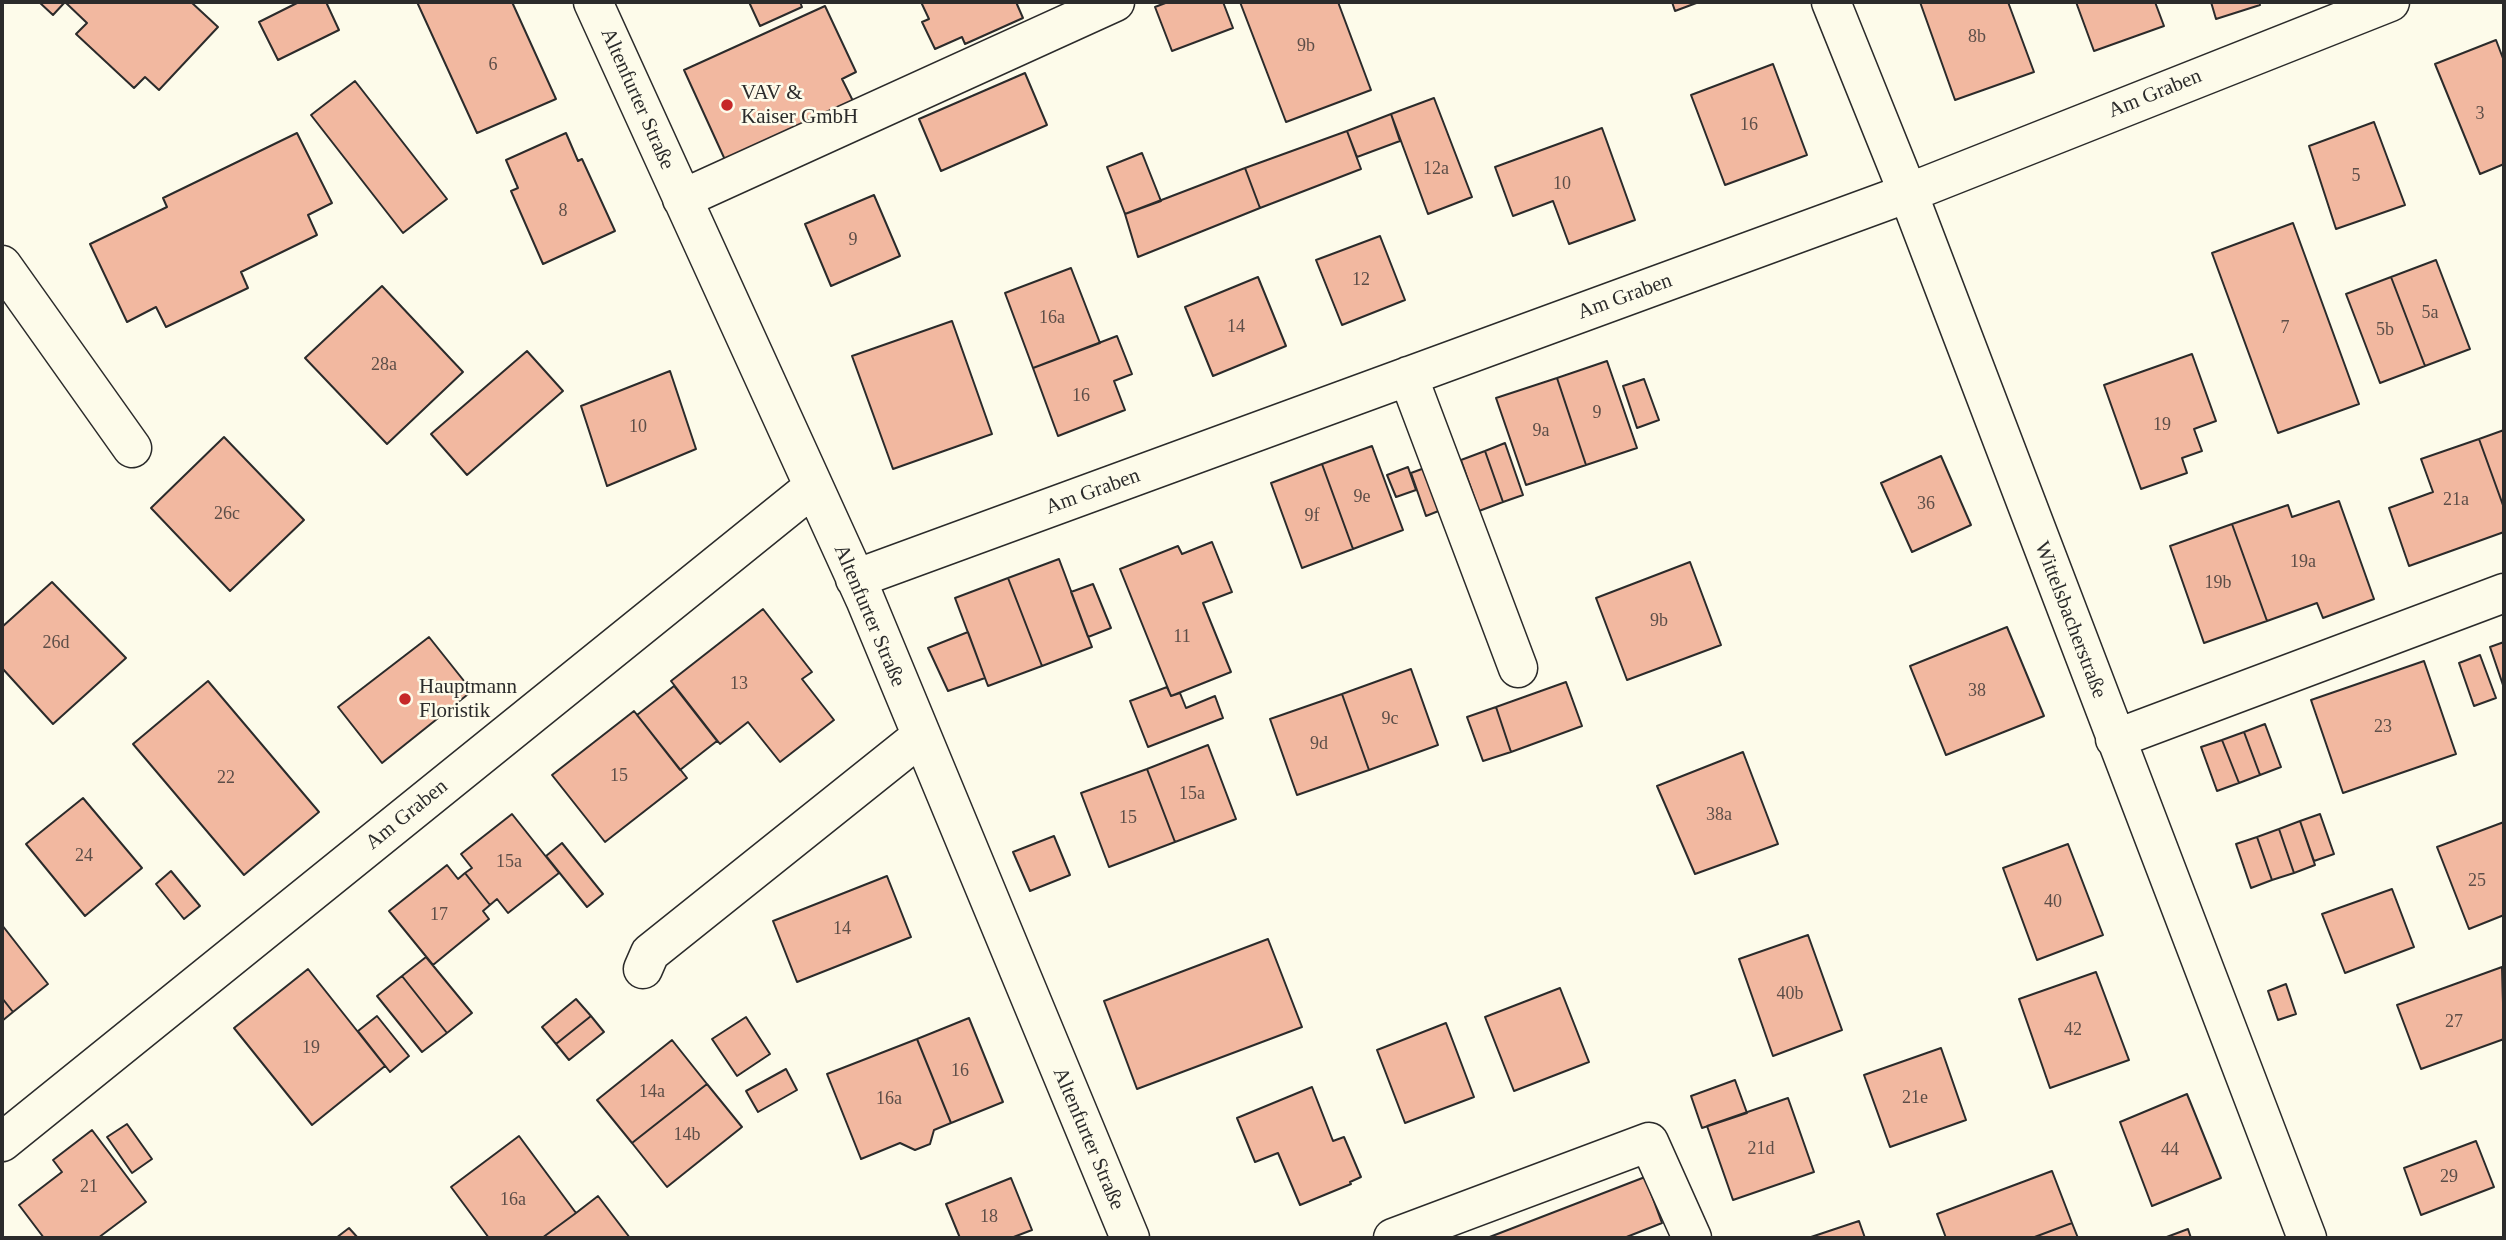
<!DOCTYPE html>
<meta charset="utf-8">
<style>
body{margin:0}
#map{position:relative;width:2506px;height:1240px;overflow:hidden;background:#fdfbea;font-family:Georgia,serif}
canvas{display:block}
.frame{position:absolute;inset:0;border:4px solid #2b2b2b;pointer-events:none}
</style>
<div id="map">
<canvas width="2506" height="1240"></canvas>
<div class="frame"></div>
</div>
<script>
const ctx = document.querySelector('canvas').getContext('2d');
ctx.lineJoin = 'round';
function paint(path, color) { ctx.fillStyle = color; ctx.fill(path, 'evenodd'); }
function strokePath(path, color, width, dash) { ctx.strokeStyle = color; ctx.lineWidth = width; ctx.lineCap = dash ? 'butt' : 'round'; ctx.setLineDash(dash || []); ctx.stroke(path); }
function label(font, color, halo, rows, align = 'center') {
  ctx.font = font + ' Georgia,serif'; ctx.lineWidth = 5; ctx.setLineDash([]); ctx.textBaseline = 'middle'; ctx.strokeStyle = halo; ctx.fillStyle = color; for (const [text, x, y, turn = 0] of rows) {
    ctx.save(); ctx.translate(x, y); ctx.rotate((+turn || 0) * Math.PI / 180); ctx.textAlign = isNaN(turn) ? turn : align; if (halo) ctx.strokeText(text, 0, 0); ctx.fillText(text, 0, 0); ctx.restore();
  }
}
const building = new Path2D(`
 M 39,2 L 191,2 L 218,27 L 159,90 L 145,77 L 134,88 L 76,34 L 87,23 L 65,2 L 53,15 Z
 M 299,2 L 326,2 L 339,30 L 278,60 L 259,22 Z
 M 417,2 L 512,2 L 556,99 L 477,133 Z
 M 749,2 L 800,2 L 802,7 L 760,26 Z
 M 921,2 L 1016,2 L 1023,18 L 965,44 L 962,37 L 935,49 L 922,22 L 929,19 Z
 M 1168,2 L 1223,2 L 1233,28 L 1172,51 L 1155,7 Z
 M 1240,2 L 1338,2 L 1371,90 L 1286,122 Z
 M 1672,2 L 1699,2 L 1675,11 Z
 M 1920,2 L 2008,2 L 2034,72 L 1955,100 Z
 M 2076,2 L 2155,2 L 2164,26 L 2094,51 Z
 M 2211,2 L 2259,2 L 2260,5 L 2216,19 Z
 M 825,6 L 856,72 L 842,79 L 854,103 L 726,162 L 684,70 Z
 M 2496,40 L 2504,61 L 2504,164 L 2480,174 L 2435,64 Z
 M 1773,64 L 1807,155 L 1725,185 L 1691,95 Z
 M 1025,73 L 1047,125 L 941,171 L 919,119 Z
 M 355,81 L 447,199 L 403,233 L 311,115 Z
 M 1434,98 L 1472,197 L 1428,214 L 1391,114 Z
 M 1391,114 L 1400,141 L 1357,157 L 1347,131 Z
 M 2374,122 L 2405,205 L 2336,229 L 2309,146 Z
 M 1602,128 L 1635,220 L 1569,244 L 1553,201 L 1513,216 L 1495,167 Z
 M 1347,131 L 1361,169 L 1260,208 L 1245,168 Z
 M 297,133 L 332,203 L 308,215 L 317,235 L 241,272 L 248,288 L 166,327 L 156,307 L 127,322 L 90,244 L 167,207 L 163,198 Z
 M 566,133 L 578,161 L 582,159 L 615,231 L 543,264 L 511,191 L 518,188 L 506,160 Z
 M 1142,153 L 1161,201 L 1125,214 L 1107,167 Z
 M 1245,168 L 1260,208 L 1138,257 L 1125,214 Z
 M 874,195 L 900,256 L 831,286 L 805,224 Z
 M 2293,223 L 2359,404 L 2278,433 L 2212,253 Z
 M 1380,236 L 1405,300 L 1342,325 L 1316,260 Z
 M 2436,260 L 2470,349 L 2425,366 L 2391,277 Z
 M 1071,268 L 1100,343 L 1033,368 L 1005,293 Z
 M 1258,277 L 1286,346 L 1213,376 L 1185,307 Z
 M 2391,277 L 2425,366 L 2380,383 L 2346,294 Z
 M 382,286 L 463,372 L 387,444 L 305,358 Z
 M 952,321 L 992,434 L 893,469 L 852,356 Z
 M 1117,336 L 1132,374 L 1114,381 L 1125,410 L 1058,436 L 1033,368 Z
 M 527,351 L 563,391 L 467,475 L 431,434 Z
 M 2192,354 L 2216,421 L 2194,429 L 2202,451 L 2182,458 L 2187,473 L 2141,489 L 2104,385 Z
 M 1607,361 L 1637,448 L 1586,465 L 1557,378 Z
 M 670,371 L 696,449 L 607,486 L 581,406 Z
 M 1557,378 L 1586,465 L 1526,485 L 1496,398 Z
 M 1644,379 L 1659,420 L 1637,428 L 1623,386 Z
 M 2504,430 L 2504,508 L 2479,439 Z
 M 224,437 L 304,520 L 230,591 L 151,508 Z
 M 2479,439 L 2504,508 L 2504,532 L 2409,566 L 2389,508 L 2433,492 L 2421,459 Z
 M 1505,443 L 1523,495 L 1503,502 L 1485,451 Z
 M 1372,446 L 1403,530 L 1353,549 L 1322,464 Z
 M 1485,451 L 1503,502 L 1479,511 L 1461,460 Z
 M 1941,456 L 1971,525 L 1912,552 L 1881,483 Z
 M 1322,464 L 1353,549 L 1302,568 L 1271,483 Z
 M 1430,466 L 1446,508 L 1426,516 L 1411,473 Z
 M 1408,467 L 1416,490 L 1396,497 L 1387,475 Z
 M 2339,501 L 2374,599 L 2323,618 L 2317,603 L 2267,621 L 2232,524 L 2288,505 L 2292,517 Z
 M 2232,524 L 2267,621 L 2204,643 L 2170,546 Z
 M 1212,542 L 1232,592 L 1203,603 L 1231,672 L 1171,696 L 1120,569 L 1178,546 L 1182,554 Z
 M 1059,559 L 1092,647 L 1042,666 L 1008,578 Z
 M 1690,562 L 1721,645 L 1627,680 L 1596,598 Z
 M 1008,578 L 1042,666 L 988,686 L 955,598 Z
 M 52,582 L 126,658 L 53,724 L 2,668 L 2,627 Z
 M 1093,584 L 1111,628 L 1088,637 L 1071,592 Z
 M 763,609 L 812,672 L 802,679 L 834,720 L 780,762 L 748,722 L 720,744 L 671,681 Z
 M 2007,627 L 2044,716 L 1946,755 L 1910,666 Z
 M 968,632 L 985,678 L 948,691 L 928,648 Z
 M 429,637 L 472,691 L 382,763 L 338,707 Z
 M 2504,642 L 2504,688 L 2490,647 Z
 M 2480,655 L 2496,698 L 2474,706 L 2459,663 Z
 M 2424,661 L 2456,754 L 2343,793 L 2311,700 Z
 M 1411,669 L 1438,745 L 1369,770 L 1342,694 Z
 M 208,681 L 319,812 L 244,875 L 133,744 Z
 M 1566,682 L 1582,726 L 1511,752 L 1496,707 Z
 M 674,686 L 717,741 L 680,770 L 637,715 Z
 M 1167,687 L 1171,696 L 1180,693 L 1186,708 L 1215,696 L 1223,718 L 1148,747 L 1130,701 Z
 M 1342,694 L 1369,770 L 1297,795 L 1270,719 Z
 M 1496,707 L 1511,752 L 1483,761 L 1467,717 Z
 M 634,711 L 687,778 L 605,842 L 552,775 Z
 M 2265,724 L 2281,767 L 2260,775 L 2244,732 Z
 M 2244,732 L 2260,775 L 2239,783 L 2222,740 Z
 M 2222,740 L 2239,783 L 2217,791 L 2201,747 Z
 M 1208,745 L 1236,819 L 1175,842 L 1147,769 Z
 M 1743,752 L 1778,844 L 1695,874 L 1657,786 Z
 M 1147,769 L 1175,842 L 1109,867 L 1081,793 Z
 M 83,798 L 142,868 L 85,916 L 26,844 Z
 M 512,814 L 559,873 L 508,913 L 497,899 L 490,905 L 465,873 L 472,868 L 461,854 Z
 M 2320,814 L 2334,854 L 2314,861 L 2300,821 Z
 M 2300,821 L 2315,865 L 2294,873 L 2279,829 Z
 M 2504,822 L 2504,915 L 2469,929 L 2437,847 Z
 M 2279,829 L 2294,873 L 2272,880 L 2257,837 Z
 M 1054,836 L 1070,875 L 1030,891 L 1013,852 Z
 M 2257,837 L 2272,880 L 2251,888 L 2236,844 Z
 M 562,843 L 603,894 L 587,907 L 546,856 Z
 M 2068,844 L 2103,935 L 2037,960 L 2003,868 Z
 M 447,865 L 458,879 L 465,873 L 490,905 L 483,911 L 489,919 L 433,965 L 389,911 Z
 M 171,871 L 200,906 L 184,919 L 156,884 Z
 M 887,876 L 911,937 L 797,982 L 773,921 Z
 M 2392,889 L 2414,947 L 2345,973 L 2322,914 Z
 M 2,925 L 48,984 L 13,1012 L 2,998 Z
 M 1808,935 L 1842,1030 L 1773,1056 L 1739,959 Z
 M 1268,939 L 1302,1027 L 1137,1089 L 1104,1001 Z
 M 426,957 L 472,1013 L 447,1033 L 402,976 Z
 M 2502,967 L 2504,1039 L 2421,1069 L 2397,1005 Z
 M 308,969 L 385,1066 L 312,1125 L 234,1028 Z
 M 2096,972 L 2129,1060 L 2050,1088 L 2019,999 Z
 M 402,976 L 447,1033 L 422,1052 L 377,996 Z
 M 2286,984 L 2296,1014 L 2278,1020 L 2268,991 Z
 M 1560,988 L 1589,1062 L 1514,1091 L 1485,1017 Z
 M 2,998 L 13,1012 L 2,1021 Z
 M 576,999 L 591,1016 L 556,1044 L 542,1027 Z
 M 377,1016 L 409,1056 L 390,1072 L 358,1031 Z
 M 591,1016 L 604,1032 L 569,1060 L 556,1044 Z
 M 746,1017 L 770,1054 L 737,1076 L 712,1039 Z
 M 969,1018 L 1003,1102 L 951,1123 L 917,1039 Z
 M 1446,1023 L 1474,1097 L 1405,1123 L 1377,1050 Z
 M 917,1039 L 951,1123 L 934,1130 L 930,1144 L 915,1150 L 900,1143 L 861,1159 L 827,1074 Z
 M 672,1040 L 707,1084 L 632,1143 L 597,1100 Z
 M 1941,1048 L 1966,1120 L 1890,1147 L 1864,1075 Z
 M 786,1069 L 797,1090 L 758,1112 L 746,1091 Z
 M 1735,1080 L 1747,1113 L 1702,1128 L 1691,1096 Z
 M 707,1084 L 742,1127 L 667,1187 L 632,1143 Z
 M 1312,1087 L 1333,1141 L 1344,1137 L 1361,1177 L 1350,1182 L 1351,1184 L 1300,1205 L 1278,1153 L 1255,1162 L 1237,1118 Z
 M 2187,1094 L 2221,1178 L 2152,1206 L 2120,1122 Z
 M 1788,1098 L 1814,1172 L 1733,1200 L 1707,1126 Z
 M 127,1124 L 152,1159 L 132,1173 L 107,1137 Z
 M 92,1130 L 146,1202 L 98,1238 L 44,1238 L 19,1205 L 62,1172 L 53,1160 Z
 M 519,1136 L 576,1213 L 542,1238 L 489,1238 L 451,1187 Z
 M 2476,1141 L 2494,1187 L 2421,1215 L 2404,1168 Z
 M 2052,1171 L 2072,1223 L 2032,1238 L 1946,1238 L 1937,1214 Z
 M 1645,1177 L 1662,1223 L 1624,1238 L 1487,1238 Z
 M 1011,1178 L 1032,1230 L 1011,1238 L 960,1238 L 946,1204 Z
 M 598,1196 L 630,1238 L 542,1238 L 576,1213 Z
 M 1859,1221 L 1865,1238 L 1808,1238 Z
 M 2072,1223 L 2078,1238 L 2032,1238 Z
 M 349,1228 L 358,1238 L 336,1238 Z
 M 2188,1229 L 2191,1238 L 2164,1238 Z`);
paint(building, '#f2b8a0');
strokePath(building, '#2b2b2b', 2);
const minor = new Path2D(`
 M 593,2 L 865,599 L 1130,1238
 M 1831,2 L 1908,193 L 2307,1238
 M 682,199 L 1115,2
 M 2,265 L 132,448
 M 1408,376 L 1518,668
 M 855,579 L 1908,193 L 2390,2
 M 2115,739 L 2504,593
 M 643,969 L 650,953 L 920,737
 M 2,1142 L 812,488
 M 1393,1238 L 1649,1142 L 1692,1238`);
strokePath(minor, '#2b2b2b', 41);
strokePath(minor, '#fdfbea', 38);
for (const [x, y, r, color] of [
 [727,105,7,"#c62828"],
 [405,699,7,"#c62828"]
]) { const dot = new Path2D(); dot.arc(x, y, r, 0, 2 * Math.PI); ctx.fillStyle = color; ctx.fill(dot); strokePath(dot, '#fdfbea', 2.5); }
label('18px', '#5d4e48', null, [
 ["8b",1977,37],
 ["9b",1306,46],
 ["6",493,65],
 ["3",2480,114],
 ["16",1749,125],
 ["12a",1436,169],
 ["5",2356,176],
 ["10",1562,184],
 ["8",563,211],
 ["9",853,240],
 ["12",1361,280],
 ["5a",2430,313],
 ["16a",1052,318],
 ["14",1236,327],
 ["7",2285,328],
 ["5b",2385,330],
 ["28a",384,365],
 ["16",1081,396],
 ["9",1597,413],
 ["19",2162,425],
 ["10",638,427],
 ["9a",1541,431],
 ["9e",1362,497],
 ["21a",2456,500],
 ["36",1926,504],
 ["26c",227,514],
 ["9f",1312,516],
 ["19a",2303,562],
 ["19b",2218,583],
 ["9b",1659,621],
 ["11",1182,637],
 ["26d",56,643],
 ["13",739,684],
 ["38",1977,691],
 ["9c",1390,719],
 ["23",2383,727],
 ["9d",1319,744],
 ["15",619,776],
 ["22",226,778],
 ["15a",1192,794],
 ["38a",1719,815],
 ["15",1128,818],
 ["24",84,856],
 ["15a",509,862],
 ["25",2477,881],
 ["40",2053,902],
 ["17",439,915],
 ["14",842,929],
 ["40b",1790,994],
 ["27",2454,1022],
 ["42",2073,1030],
 ["19",311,1048],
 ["16",960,1071],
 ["14a",652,1092],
 ["21e",1915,1098],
 ["16a",889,1099],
 ["14b",687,1135],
 ["21d",1761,1149],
 ["44",2170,1150],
 ["29",2449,1177],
 ["21",89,1187],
 ["16a",513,1200],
 ["18",989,1217]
]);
label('21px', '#2b2b2b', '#fdfbea', [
 ["VAV &",741,93],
 ["Kaiser GmbH",741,117],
 ["Hauptmann",419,687],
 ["Floristik",419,711]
], 'left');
label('21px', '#2b2b2b', '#fdfbea', [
 ["Am Graben",2155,94,-22],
 ["Altenfurter Straße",637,99,66],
 ["Am Graben",1625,297,-20],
 ["Am Graben",1093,492,-20],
 ["Altenfurter Straße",869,616,67],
 ["Wittelsbacherstraße",2070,620,69],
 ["Am Graben",407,815,-39],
 ["Altenfurter Straße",1088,1139,67]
]);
</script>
